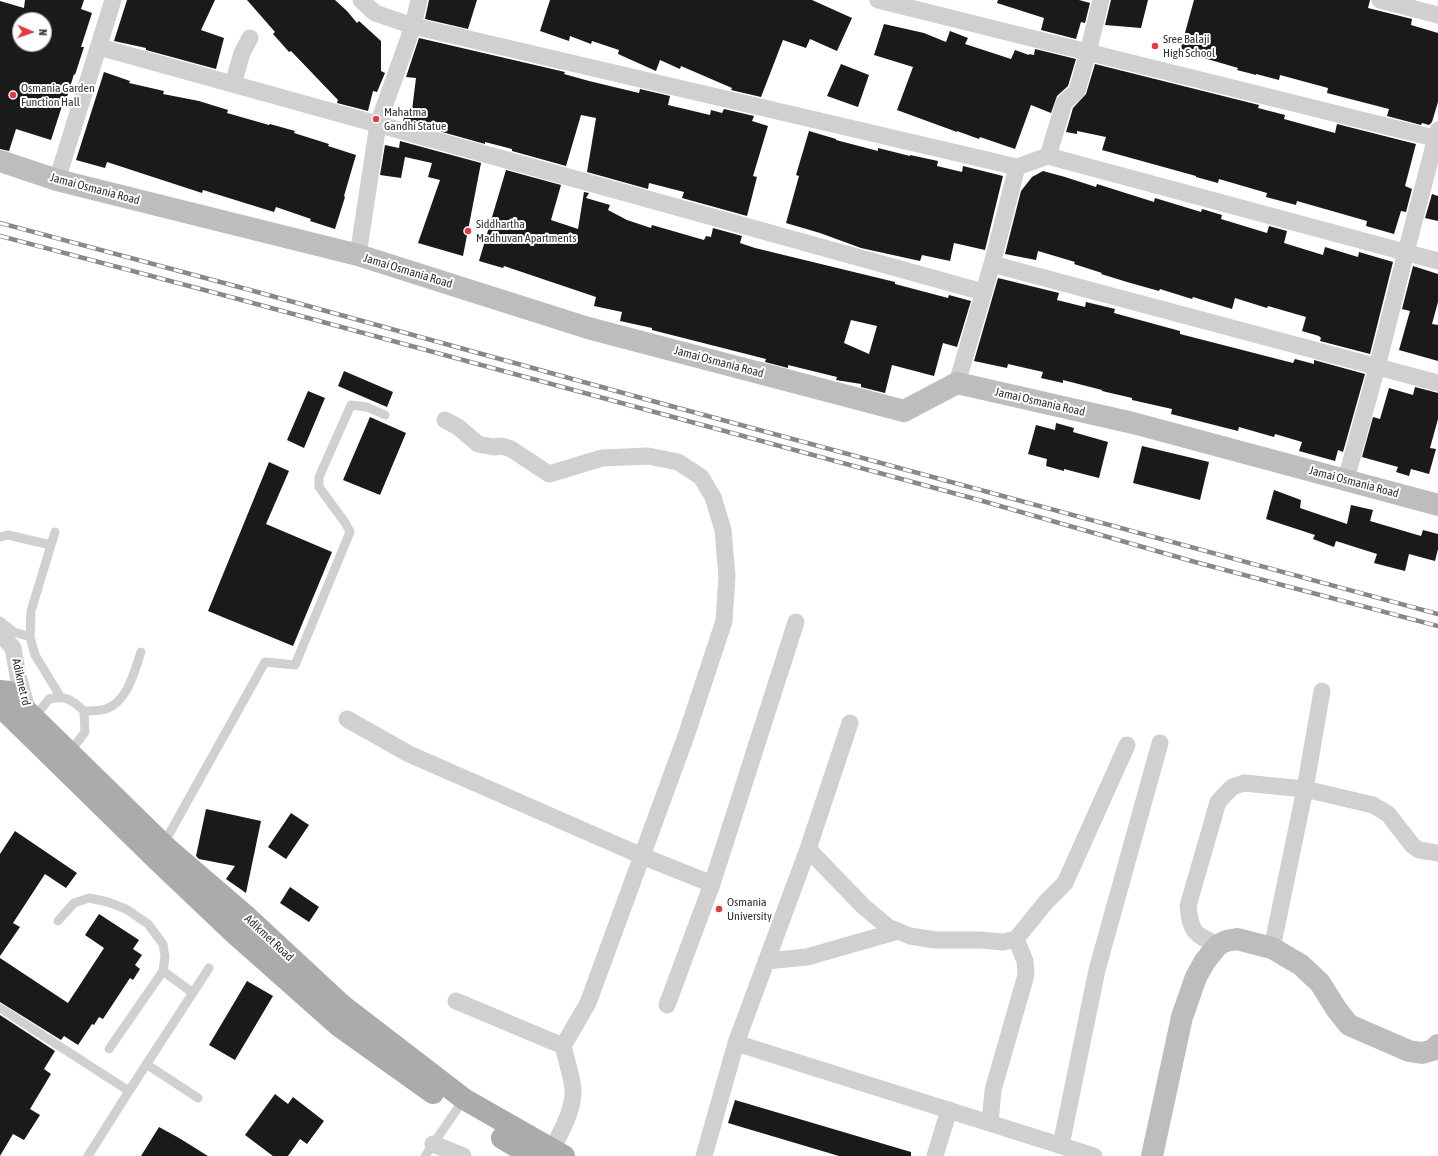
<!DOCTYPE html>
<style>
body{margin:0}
#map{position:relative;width:1438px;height:1156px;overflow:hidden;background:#fff;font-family:"Asap Condensed",sans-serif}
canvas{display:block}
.north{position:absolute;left:12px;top:12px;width:40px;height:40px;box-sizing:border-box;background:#fff;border:1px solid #adadad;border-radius:50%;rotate:92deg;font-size:11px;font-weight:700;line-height:16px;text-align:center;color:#333}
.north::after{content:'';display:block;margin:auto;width:14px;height:18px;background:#e63946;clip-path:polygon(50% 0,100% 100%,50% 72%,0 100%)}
</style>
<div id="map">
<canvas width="1438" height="1156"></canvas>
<div class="north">N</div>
</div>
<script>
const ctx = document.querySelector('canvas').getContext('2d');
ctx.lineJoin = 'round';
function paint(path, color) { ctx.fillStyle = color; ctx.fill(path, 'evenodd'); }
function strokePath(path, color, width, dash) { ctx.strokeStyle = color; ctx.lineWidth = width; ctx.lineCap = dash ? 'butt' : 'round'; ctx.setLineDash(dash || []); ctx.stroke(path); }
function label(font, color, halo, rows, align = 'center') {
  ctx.font = font + ' "Asap Condensed",sans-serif'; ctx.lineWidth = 4; ctx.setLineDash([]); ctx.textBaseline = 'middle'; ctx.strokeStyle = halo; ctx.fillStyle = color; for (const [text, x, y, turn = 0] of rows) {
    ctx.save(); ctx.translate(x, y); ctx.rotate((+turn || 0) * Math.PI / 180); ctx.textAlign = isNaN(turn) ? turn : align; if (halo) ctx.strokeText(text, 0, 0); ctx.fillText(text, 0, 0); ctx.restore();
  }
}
paint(new Path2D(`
 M 25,0 L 84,0 L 81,9 L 92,13 L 81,47 L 84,47 L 75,75 L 74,74 L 64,107 L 62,106 L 51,140 L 16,129 L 9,151 L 0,149 L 0,1 L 24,8 ZM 20,20 L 44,20 L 44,44 L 20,44 Z
 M 127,0 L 215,0 L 201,30 L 224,38 L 216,69 L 146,50 L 146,48 L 114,41 Z
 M 247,0 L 335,0 L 347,11 L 357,23 L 359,21 L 381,41 L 381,71 L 385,73 L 377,92 L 373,91 L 368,111 L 337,103 L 338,100 L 291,51 L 289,52 L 273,34 L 275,32 Z
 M 429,0 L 477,0 L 468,29 L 425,19 Z
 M 550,0 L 812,0 L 852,18 L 837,51 L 810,39 L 806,48 L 783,40 L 761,97 L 731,90 L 732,88 L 681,66 L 680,69 L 660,60 L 656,71 L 618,54 L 619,50 L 592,41 L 591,44 L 570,36 L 569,41 L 540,31 Z
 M 998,0 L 1079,0 L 1090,3 L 1085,23 L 1081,22 L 1076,39 L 1041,30 L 1044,18 L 997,3 Z
 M 1111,0 L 1148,0 L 1141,28 L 1105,25 Z
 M 1194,0 L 1370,0 L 1368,8 L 1412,19 L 1411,25 L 1438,33 L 1438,102 L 1432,122 L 1429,125 L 1422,123 L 1421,125 L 1387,116 L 1389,109 L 1327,93 L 1328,88 L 1280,75 L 1279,80 L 1256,74 L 1256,75 L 1237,70 L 1238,68 L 1180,51 Z
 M 884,24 L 924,33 L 946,42 L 950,31 L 968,38 L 965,44 L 1011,59 L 1015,50 L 1029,55 L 1029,54 L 1034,55 L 1035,49 L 1076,59 L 1068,86 L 1057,96 L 1051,113 L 1031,105 L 1015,149 L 980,137 L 979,139 L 957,131 L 957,132 L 897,110 L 913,67 L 874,55 Z
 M 419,38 L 565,72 L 564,74 L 589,81 L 639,93 L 640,89 L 670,96 L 668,105 L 710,115 L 711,110 L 722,113 L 724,109 L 754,116 L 752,121 L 768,126 L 753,176 L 757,177 L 747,216 L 682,198 L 684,192 L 649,183 L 648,189 L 587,172 L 596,118 L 581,115 L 566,166 L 512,151 L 512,149 L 485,142 L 485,144 L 403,121 L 404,117 L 411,118 L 416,78 L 406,77 Z
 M 841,64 L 869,75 L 858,107 L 827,96 Z
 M 1095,64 L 1259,105 L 1258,108 L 1285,115 L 1284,119 L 1335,133 L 1337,124 L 1416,144 L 1405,186 L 1412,189 L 1406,212 L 1401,211 L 1394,234 L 1366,226 L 1367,221 L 1297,201 L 1296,205 L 1266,197 L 1267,193 L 1219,179 L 1218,183 L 1196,177 L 1196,176 L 1102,150 L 1106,137 L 1077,131 L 1077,134 L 1066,132 L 1073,108 L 1086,94 Z
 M 104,72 L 130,81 L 129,83 L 164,91 L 163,94 L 199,101 L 228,110 L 227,113 L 269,125 L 270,124 L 295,131 L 294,133 L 329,144 L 328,146 L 356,155 L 344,196 L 345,197 L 335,229 L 310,221 L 311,219 L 276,207 L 274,212 L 203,190 L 202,193 L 107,162 L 105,168 L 76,160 Z
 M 809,131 L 836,139 L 836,140 L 878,151 L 878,148 L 910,156 L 910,155 L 938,161 L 937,166 L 962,172 L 963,166 L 1003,176 L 985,250 L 954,243 L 950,261 L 922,255 L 920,261 L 861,248 L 820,233 L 786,223 L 799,176 L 796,175 Z
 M 400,141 L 481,163 L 463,256 L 418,243 L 440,180 L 428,177 L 432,163 L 405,157 L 401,178 L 380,175 L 385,145 L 399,148 Z
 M 506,170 L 561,185 L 551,220 L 578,229 L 584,192 L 589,193 L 586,198 L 610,205 L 608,210 L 627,220 L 651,228 L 652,225 L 704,240 L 706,236 L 711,237 L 713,228 L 742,236 L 740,243 L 755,248 L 895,282 L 895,284 L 948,298 L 949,295 L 971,301 L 957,347 L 943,343 L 934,376 L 892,365 L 885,393 L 861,387 L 861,384 L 836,380 L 837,377 L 788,365 L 788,368 L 765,362 L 766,359 L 652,330 L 652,328 L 620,321 L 622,312 L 594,306 L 596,297 L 504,266 L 503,268 L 479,261 ZM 851,320 L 877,326 L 869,354 L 844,343 Z
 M 1043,171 L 1065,177 L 1096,187 L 1097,184 L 1154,202 L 1155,198 L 1201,212 L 1202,209 L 1222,215 L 1221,219 L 1267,233 L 1269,226 L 1287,231 L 1284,243 L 1323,255 L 1325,247 L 1358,257 L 1359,252 L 1393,262 L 1370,354 L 1320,341 L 1321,338 L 1319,336 L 1302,331 L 1306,317 L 1268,306 L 1267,308 L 1235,298 L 1232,309 L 1193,297 L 1192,299 L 1160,289 L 1159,291 L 1127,282 L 1101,274 L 1102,273 L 1074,264 L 1075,262 L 1038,251 L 1036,260 L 1005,254 L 1021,191 L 1032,177 Z
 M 1432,194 L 1438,196 L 1438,221 L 1425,218 Z
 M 1413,266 L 1438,274 L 1438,302 L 1432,324 L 1438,325 L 1438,361 L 1399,350 L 1410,311 L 1402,309 Z
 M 998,278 L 1059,293 L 1057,300 L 1085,307 L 1086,302 L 1115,309 L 1114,313 L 1180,331 L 1180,334 L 1293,363 L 1295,359 L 1314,364 L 1314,360 L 1365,374 L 1343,452 L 1338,450 L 1335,461 L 1299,451 L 1302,442 L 1275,434 L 1274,437 L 1239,427 L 1238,431 L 1171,414 L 1172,409 L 1132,400 L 1132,398 L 1102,391 L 1102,390 L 1063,380 L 1063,383 L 1041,378 L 1043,372 L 1008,364 L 1007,368 L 974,361 Z
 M 344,371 L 393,392 L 387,407 L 338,386 Z
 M 1415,387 L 1438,393 L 1438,419 L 1430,448 L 1436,449 L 1429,474 L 1411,469 L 1409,476 L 1396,472 L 1398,467 L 1362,457 L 1373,417 L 1380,419 L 1389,388 L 1413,395 Z
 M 308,391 L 325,398 L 304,448 L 287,440 Z
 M 370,417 L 406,433 L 380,495 L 343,480 Z
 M 1056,423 L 1074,428 L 1073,432 L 1108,442 L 1099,478 L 1064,469 L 1064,471 L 1046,466 L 1047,459 L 1028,454 L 1036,425 L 1055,430 Z
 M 1142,446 L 1209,462 L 1200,500 L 1133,483 Z
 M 269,462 L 289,471 L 266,524 L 332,552 L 293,646 L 208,611 Z
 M 1274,490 L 1301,500 L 1300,508 L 1347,524 L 1351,505 L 1373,510 L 1370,521 L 1421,536 L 1423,530 L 1438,534 L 1438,549 L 1435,561 L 1409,554 L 1405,571 L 1374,563 L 1377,554 L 1336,541 L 1334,547 L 1313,539 L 1315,535 L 1266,519 Z
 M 206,809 L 261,821 L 246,893 L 226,879 L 235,866 L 199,859 L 196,856 Z
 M 291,813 L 309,825 L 286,859 L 268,847 Z
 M 15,831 L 77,873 L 66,888 L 45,874 L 13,923 L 20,927 L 0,956 L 0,854 Z
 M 290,887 L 319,907 L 309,922 L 280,903 Z
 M 99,914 L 139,940 L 133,949 L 142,955 L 135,965 L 140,969 L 133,980 L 130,978 L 103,1019 L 99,1017 L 94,1025 L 92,1024 L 78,1045 L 64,1036 L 61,1040 L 0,1002 L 0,958 L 68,1003 L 104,948 L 85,935 Z
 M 247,981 L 273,996 L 235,1060 L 209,1045 Z
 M 0,1015 L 55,1051 L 44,1069 L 51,1074 L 30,1109 L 40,1115 L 24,1140 L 13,1134 L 0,1156 Z
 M 275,1094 L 288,1104 L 293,1097 L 324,1121 L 307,1144 L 300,1139 L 288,1156 L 273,1156 L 245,1135 Z
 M 735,1100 L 911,1152 L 911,1156 L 839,1156 L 728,1123 Z
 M 159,1127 L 179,1138 L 208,1156 L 141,1156 Z`), '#1a1a1a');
strokePath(new Path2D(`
 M 55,532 L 31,611 L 30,637 L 35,655 L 60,696
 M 0,537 L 8,535 L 51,545
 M 0,621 L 14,632 L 30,637
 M 84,711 C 90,711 100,711 106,709 C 128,701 134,672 141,652
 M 34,718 L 49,699 C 66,695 72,700 84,711 L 85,732 L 69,753
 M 163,845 L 265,662 L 295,665 L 350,532 L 346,524 L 319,487 L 319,477 L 351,405 L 367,407 L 385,415
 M 58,921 L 74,903 L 89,898 L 108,902 L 126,909 L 148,924 L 163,944 L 165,957 L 163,971 L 109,1049
 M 163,971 L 193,993
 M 0,1008 L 129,1091
 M 146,1064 L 198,1098
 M 88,1156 L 129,1091 L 209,968
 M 425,1156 L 464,1099`), '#d0d0d0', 9);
strokePath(new Path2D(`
 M 361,0 L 375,13 L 413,26 L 1017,167
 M 878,0 L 1438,139
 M 1380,0 L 1438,15
 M 99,47 L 983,292
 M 233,84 L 242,53 L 250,38
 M 1048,156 L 1438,261
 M 57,180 L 113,0
 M 358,255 L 378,124 L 413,26 L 419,0
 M 992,264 L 1438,383
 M 957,383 L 992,264 L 1017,167 L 1048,156 L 1064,103 L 1077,91 L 1088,52 L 1101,0
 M 445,420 L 458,427 L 478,444 L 493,447 L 502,446 L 511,449 L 549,474 L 602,458 L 648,456 L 678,462 L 701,477 L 713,497 L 723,530 L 727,577 L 724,621 L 686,736 L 588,1003 L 563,1046 C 566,1058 572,1078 573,1089 C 574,1110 561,1131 552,1150
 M 1346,479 L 1377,367 L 1406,252 L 1438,130
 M 0,633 L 13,648 L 18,676 L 28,712
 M 347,719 L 409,754 L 642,856 L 712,884
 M 808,849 L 863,906 L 888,927 L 910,936 L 935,940 L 980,940 L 1003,942 L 1016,939 L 1025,961 L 1026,975 L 993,1090 L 990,1123
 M 1016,939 L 1046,902 L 1065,883 L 1127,745
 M 1218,945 C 1194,934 1191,933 1188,906 L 1218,802 L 1232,787 L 1244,783 L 1305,789 L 1373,805 L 1388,814 L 1413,846 L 1419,850 L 1438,853
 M 1272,948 L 1305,789 L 1322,691
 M 766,961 L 807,957 L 898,931
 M 456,1001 L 563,1046
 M 667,1005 L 712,884 L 796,622
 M 736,1043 L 1094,1156
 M 433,1144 L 463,1156
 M 1061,1145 L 1097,970 L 1160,743
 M 704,1156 L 736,1043 L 808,849 L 850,723
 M 935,1156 L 949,1110`), '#d0d0d0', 17);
strokePath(new Path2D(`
 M 0,161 L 57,180 L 358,255 L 588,328 L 904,411 L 957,383 L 1133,423 L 1438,505
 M 1152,1156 L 1182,1017 L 1196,977 L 1205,961 L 1218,945 L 1226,941 L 1237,939 L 1272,948 L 1301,965 L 1320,983 L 1337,1010 L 1349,1025 L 1409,1051 L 1422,1053 L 1433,1050 L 1438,1045`), '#bdbdbd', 22);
strokePath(new Path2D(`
 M 0,691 L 9,692 L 28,712 L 167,848 L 245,915 L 343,1006 L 464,1099 L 564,1156
 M 0,706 L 154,857 L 233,932 L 339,1026 L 433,1093
 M 502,1138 L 532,1156`), '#ababab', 22);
const rail = new Path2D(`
 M 0,223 L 250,290 L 645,399 L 1438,614
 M 0,236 L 227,296 L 979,500 L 1195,562 L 1438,626`);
strokePath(rail, '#888', 4.5);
strokePath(rail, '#fff', 3, [9]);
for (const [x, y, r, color] of [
 [1155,46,4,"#e63946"],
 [13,95,4,"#e63946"],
 [376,119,4,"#e63946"],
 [468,231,4,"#e63946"],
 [719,909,4,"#e63946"]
]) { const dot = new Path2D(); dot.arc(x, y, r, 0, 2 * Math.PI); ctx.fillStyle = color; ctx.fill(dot); strokePath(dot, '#fff', 1.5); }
label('12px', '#333', '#fff', [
 ["Sree Balaji",1163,39],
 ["High School",1163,53],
 ["Osmania Garden",21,88],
 ["Function Hall",21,102],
 ["Mahatma",384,112],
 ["Gandhi Statue",384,126],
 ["Siddhartha",476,224],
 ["Madhuvan Apartments",476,238],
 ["Osmania",727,902],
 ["University",727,916]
], 'left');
label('12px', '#333', '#fff', [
 ["Jamai Osmania Road",95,189,15],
 ["Jamai Osmania Road",408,271,17],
 ["Jamai Osmania Road",719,362,15],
 ["Jamai Osmania Road",1040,402,13],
 ["Jamai Osmania Road",1354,482,15],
 ["Adikmet rd",21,682,77],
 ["Adikmet Road",269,938,43]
]);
</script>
